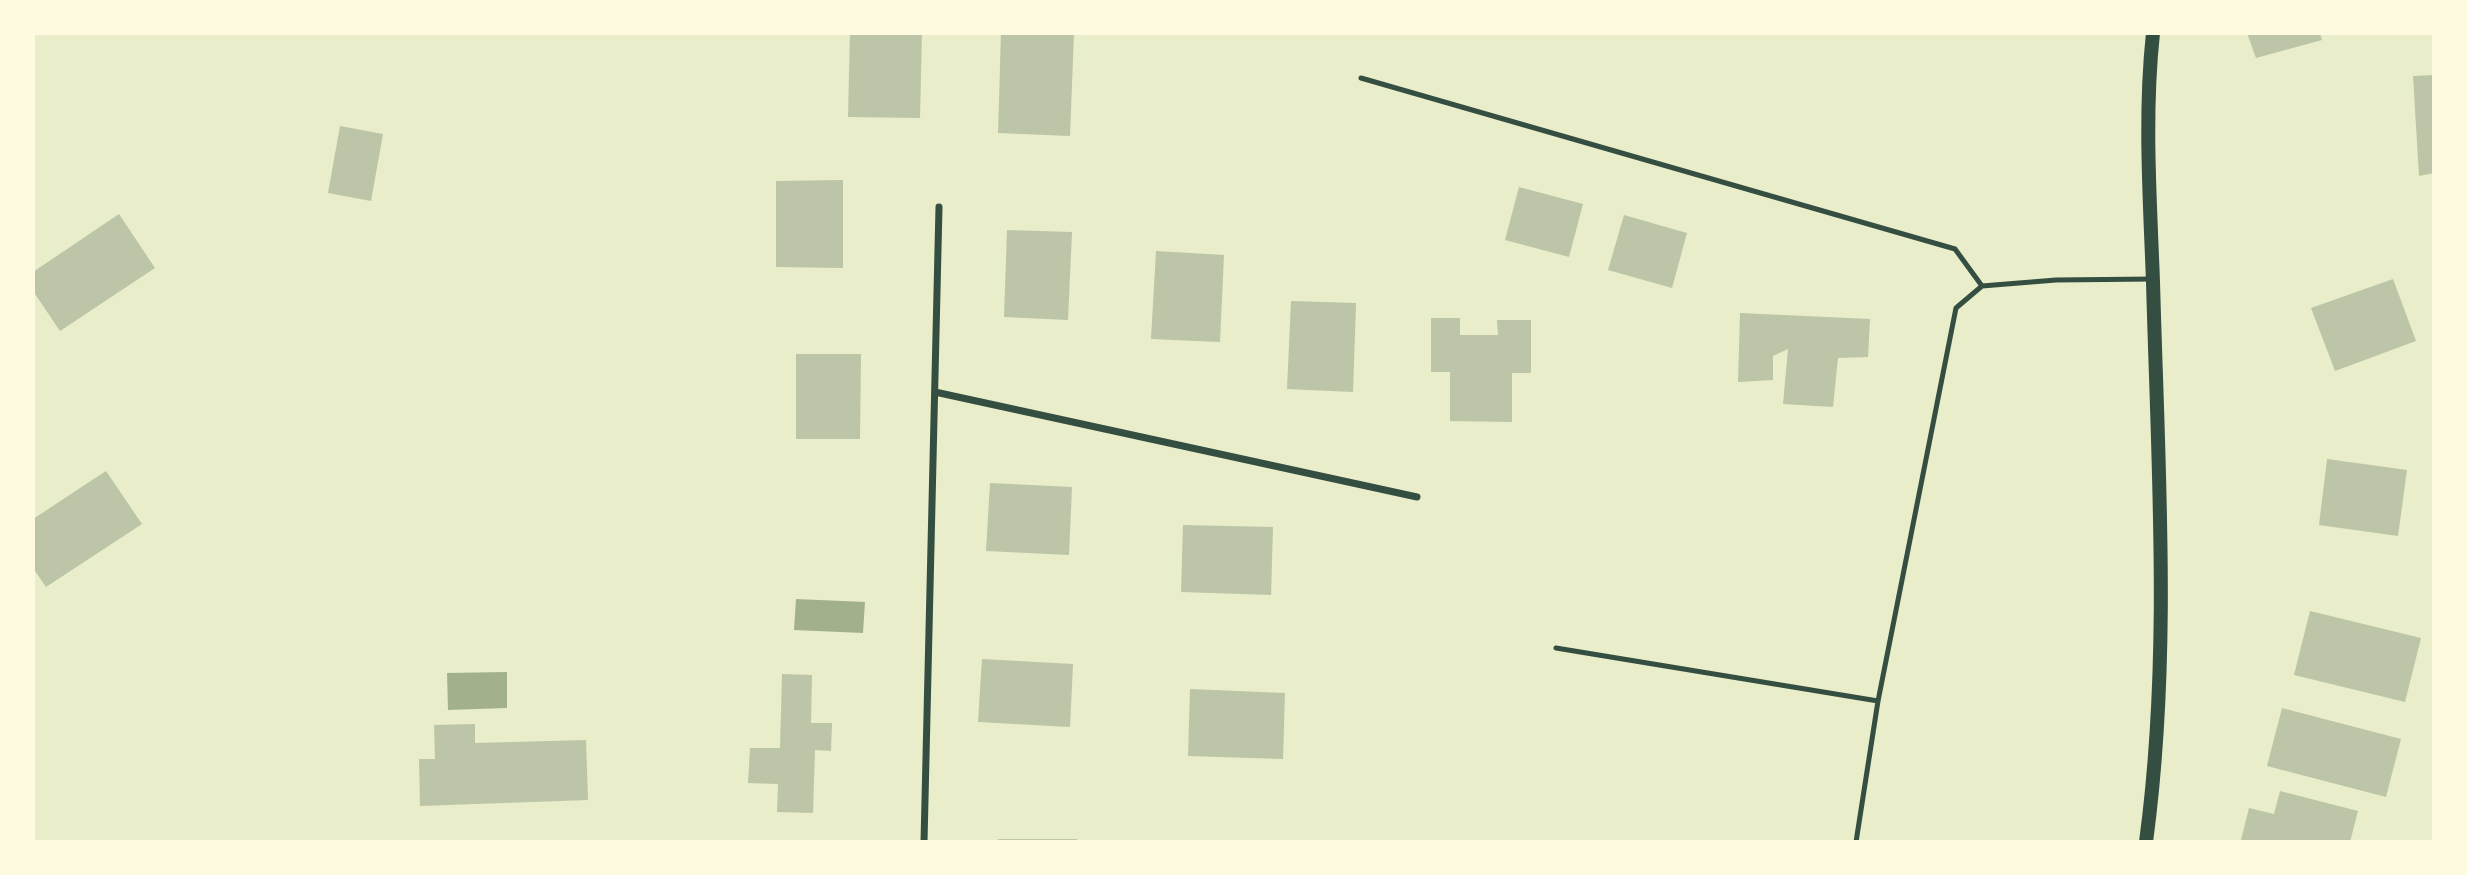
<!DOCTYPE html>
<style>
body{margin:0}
#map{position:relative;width:2467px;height:875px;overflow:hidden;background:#e9edc9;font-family:Georgia,serif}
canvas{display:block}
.frame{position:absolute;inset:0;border:35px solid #fefae0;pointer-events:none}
</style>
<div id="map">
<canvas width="2467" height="875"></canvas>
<div class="frame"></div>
</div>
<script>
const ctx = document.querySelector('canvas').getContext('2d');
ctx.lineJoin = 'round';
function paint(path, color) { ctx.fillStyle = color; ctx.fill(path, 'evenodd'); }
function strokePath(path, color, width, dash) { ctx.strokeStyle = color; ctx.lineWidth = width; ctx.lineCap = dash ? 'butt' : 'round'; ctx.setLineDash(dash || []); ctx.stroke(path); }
paint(new Path2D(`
 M 796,599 L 865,602 L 863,633 L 794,630 Z
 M 507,672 L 507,708 L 448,710 L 447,673 Z`), '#a3b18a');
paint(new Path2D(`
 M 850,33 L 922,33 L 920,118 L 848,117 Z
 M 1001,33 L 1074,33 L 1070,136 L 998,133 Z
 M 2247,33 L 2320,33 L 2322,40 L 2256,58 Z
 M 2434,75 L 2434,173 L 2419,176 L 2413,76 Z
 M 340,126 L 383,134 L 371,201 L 328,193 Z
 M 843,180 L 843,268 L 776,267 L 776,181 Z
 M 1519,187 L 1583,204 L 1569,257 L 1505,240 Z
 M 119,214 L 155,268 L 60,331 L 33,291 L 33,272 Z
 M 1624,215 L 1687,233 L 1672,288 L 1608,270 Z
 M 1007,230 L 1072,232 L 1068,320 L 1004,317 Z
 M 1156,251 L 1224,255 L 1220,342 L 1151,339 Z
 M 2393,279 L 2416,341 L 2335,371 L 2311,308 Z
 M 1291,301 L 1356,303 L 1353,392 L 1287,389 Z
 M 1740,313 L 1870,319 L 1868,357 L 1838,358 L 1833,407 L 1783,404 L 1788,349 L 1773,356 L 1773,380 L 1738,382 Z
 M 1431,318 L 1460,318 L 1460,335 L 1498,335 L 1497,320 L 1531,320 L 1531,373 L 1512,373 L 1512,422 L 1450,421 L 1450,372 L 1431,372 Z
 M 796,354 L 861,354 L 860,439 L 796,439 Z
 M 2327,459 L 2407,470 L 2398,536 L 2319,525 Z
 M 106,471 L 142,524 L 46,587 L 33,568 L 33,519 Z
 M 990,483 L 1072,487 L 1069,555 L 986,551 Z
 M 1183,525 L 1273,527 L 1271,595 L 1181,592 Z
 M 2310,611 L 2421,638 L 2405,702 L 2294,675 Z
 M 982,659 L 1073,664 L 1070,727 L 978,722 Z
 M 782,674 L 812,675 L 811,723 L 832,723 L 831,751 L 815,750 L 813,813 L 777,812 L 778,784 L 748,783 L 750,748 L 780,748 Z
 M 1190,689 L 1285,693 L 1283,759 L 1188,756 Z
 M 2282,708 L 2401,739 L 2386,797 L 2267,766 Z
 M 475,724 L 475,743 L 586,740 L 588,800 L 420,806 L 419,759 L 435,759 L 434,725 Z
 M 2280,791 L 2358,811 L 2350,842 L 2249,842 L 2241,840 L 2249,808 L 2274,814 Z
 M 998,839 L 1077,839 L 1077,842 L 998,842 Z`), '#bcc5a7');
strokePath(new Path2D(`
 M 1361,78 L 1955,249 L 1982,286
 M 1556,648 L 1878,701
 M 1856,842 L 1878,701 L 1956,308 L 1982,286 L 2056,280 L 2153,279`), '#344e41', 5);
strokePath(new Path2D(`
 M 935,392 L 1417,497
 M 924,842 L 939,207`), '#344e41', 7);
strokePath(new Path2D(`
 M 2146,842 C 2171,656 2158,468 2153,282 C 2150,199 2144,116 2153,33`), '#344e41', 14);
</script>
